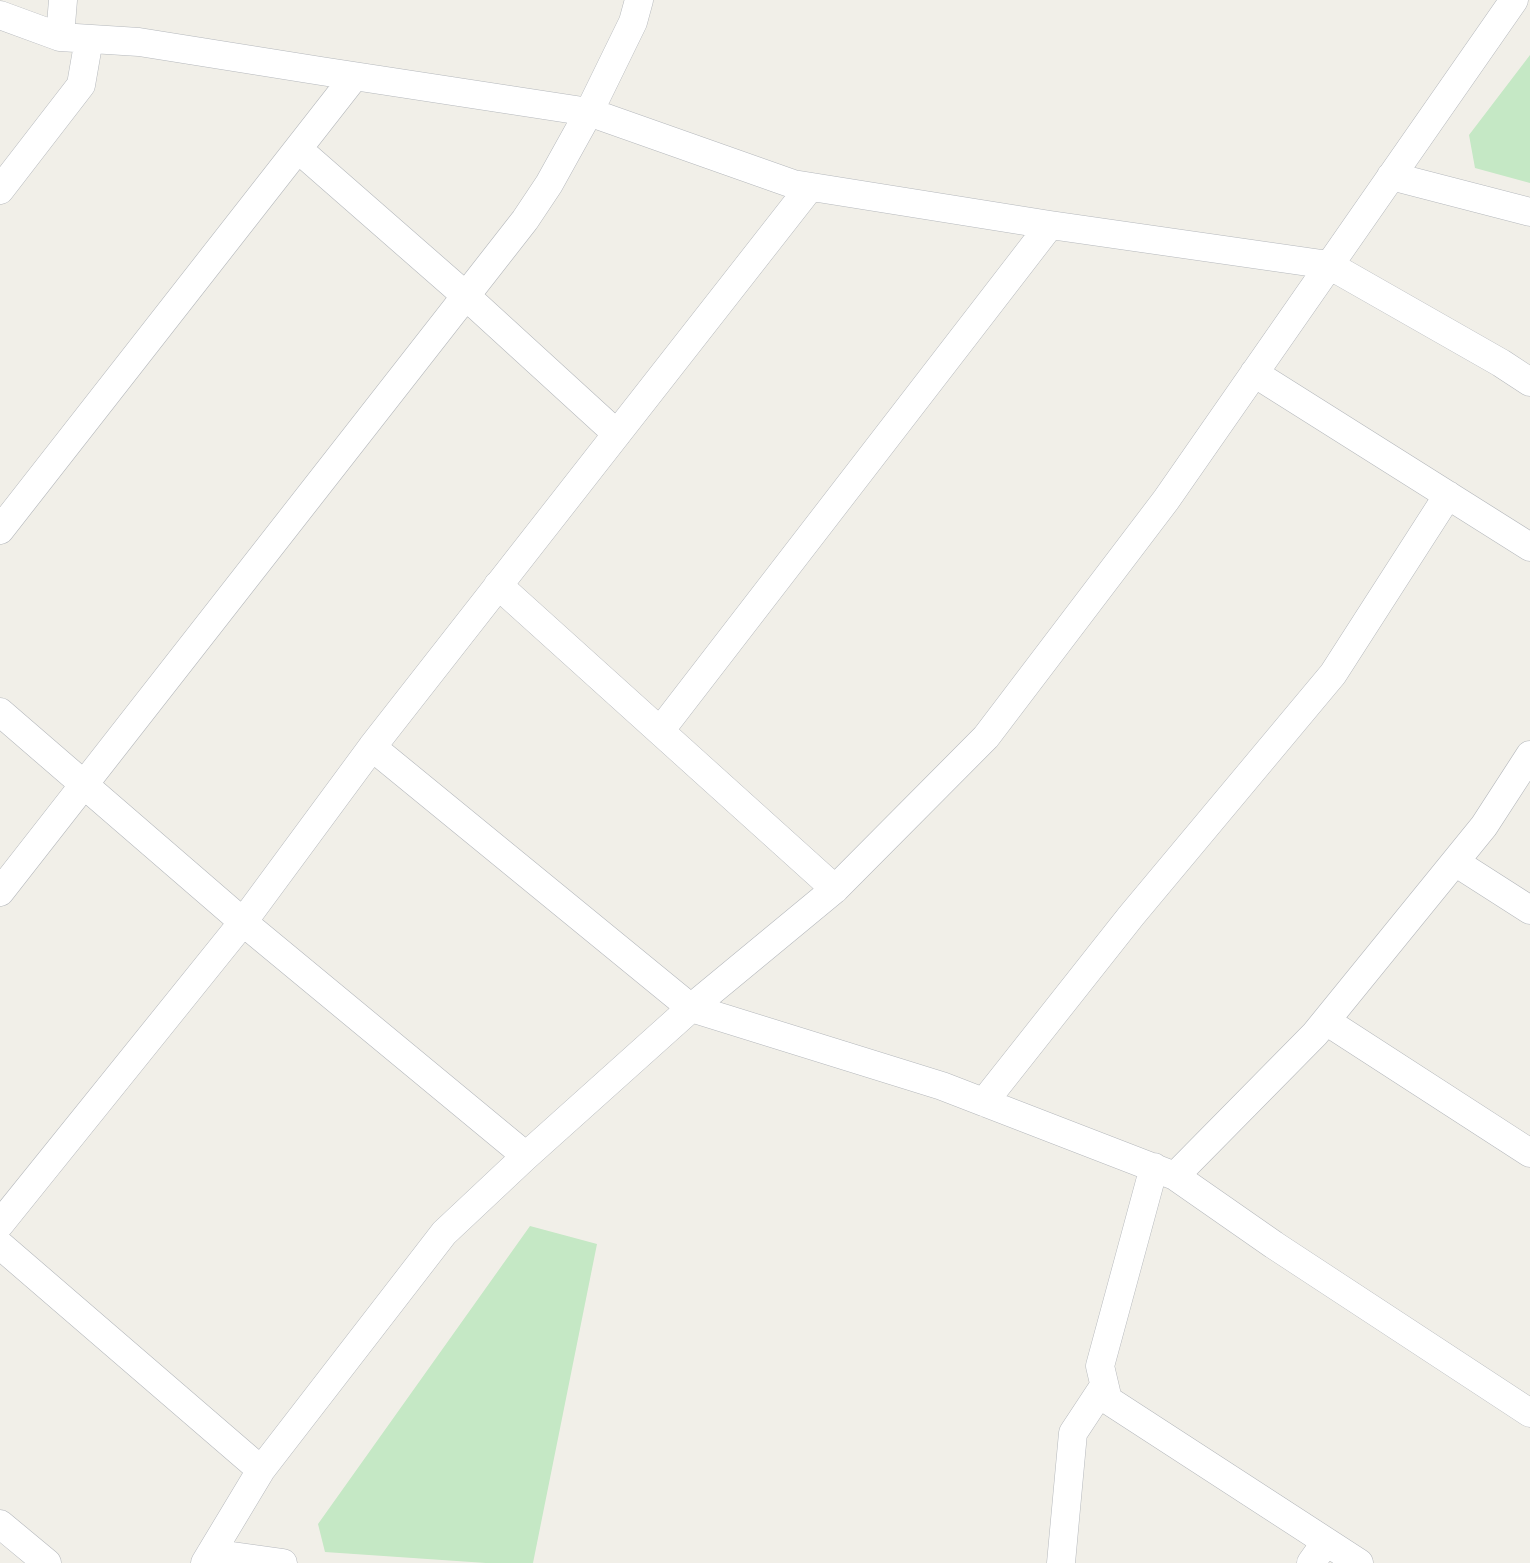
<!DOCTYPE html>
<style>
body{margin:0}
canvas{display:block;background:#f1efe8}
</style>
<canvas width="1530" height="1563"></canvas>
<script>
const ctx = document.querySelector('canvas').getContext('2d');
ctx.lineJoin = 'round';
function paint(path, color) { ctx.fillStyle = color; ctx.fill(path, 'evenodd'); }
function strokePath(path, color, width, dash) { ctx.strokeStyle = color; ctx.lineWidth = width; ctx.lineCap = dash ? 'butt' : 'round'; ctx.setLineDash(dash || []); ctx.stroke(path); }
paint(new Path2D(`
 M 1530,55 L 1530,183 L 1475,168 L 1469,135 Z
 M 530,1226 L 597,1244 L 533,1563 L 486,1563 L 325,1552 L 318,1524 Z`), '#c5e8c5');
const minor = new Path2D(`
 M 0,15 L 60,37 L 139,42 L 321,71 L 589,112 L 793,184 L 1050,225 L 1329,265 L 1501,363 L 1530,382
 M 60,37 L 63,0
 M 298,149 L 466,296 L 617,434
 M 1391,176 L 1530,212
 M 0,190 L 81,85 L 89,39
 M 1254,373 L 1530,547
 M 0,530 L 354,77
 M 498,585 L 835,889
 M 0,712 L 243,922 L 526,1156
 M 660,731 L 1050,225
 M 372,747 L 691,1008 L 942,1086 L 1175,1176 L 1274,1245 L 1530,1413
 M 1455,862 L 1530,910
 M 0,892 L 525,220 L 549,184 L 589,112 L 633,22 L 639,0
 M 1326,1021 L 1530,1153
 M 984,1102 L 1131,916 L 1333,674 L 1448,495
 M 1154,1167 L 1100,1366 L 1108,1400 L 1359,1563
 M 1175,1176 L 1315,1034 L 1484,826 L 1530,755
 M 0,1224 L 243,922 L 372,747 L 810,187
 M 0,1245 L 261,1470
 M 0,1524 L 47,1563
 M 211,1553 L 283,1563
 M 205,1563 L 261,1470 L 444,1233 L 526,1156 L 691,1008 L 835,889 L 986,737 L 1166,500 L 1514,0
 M 1061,1563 L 1073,1433 L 1104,1386
 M 1311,1563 L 1326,1542`);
strokePath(minor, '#b5b8bc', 29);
strokePath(minor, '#fff', 28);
</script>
